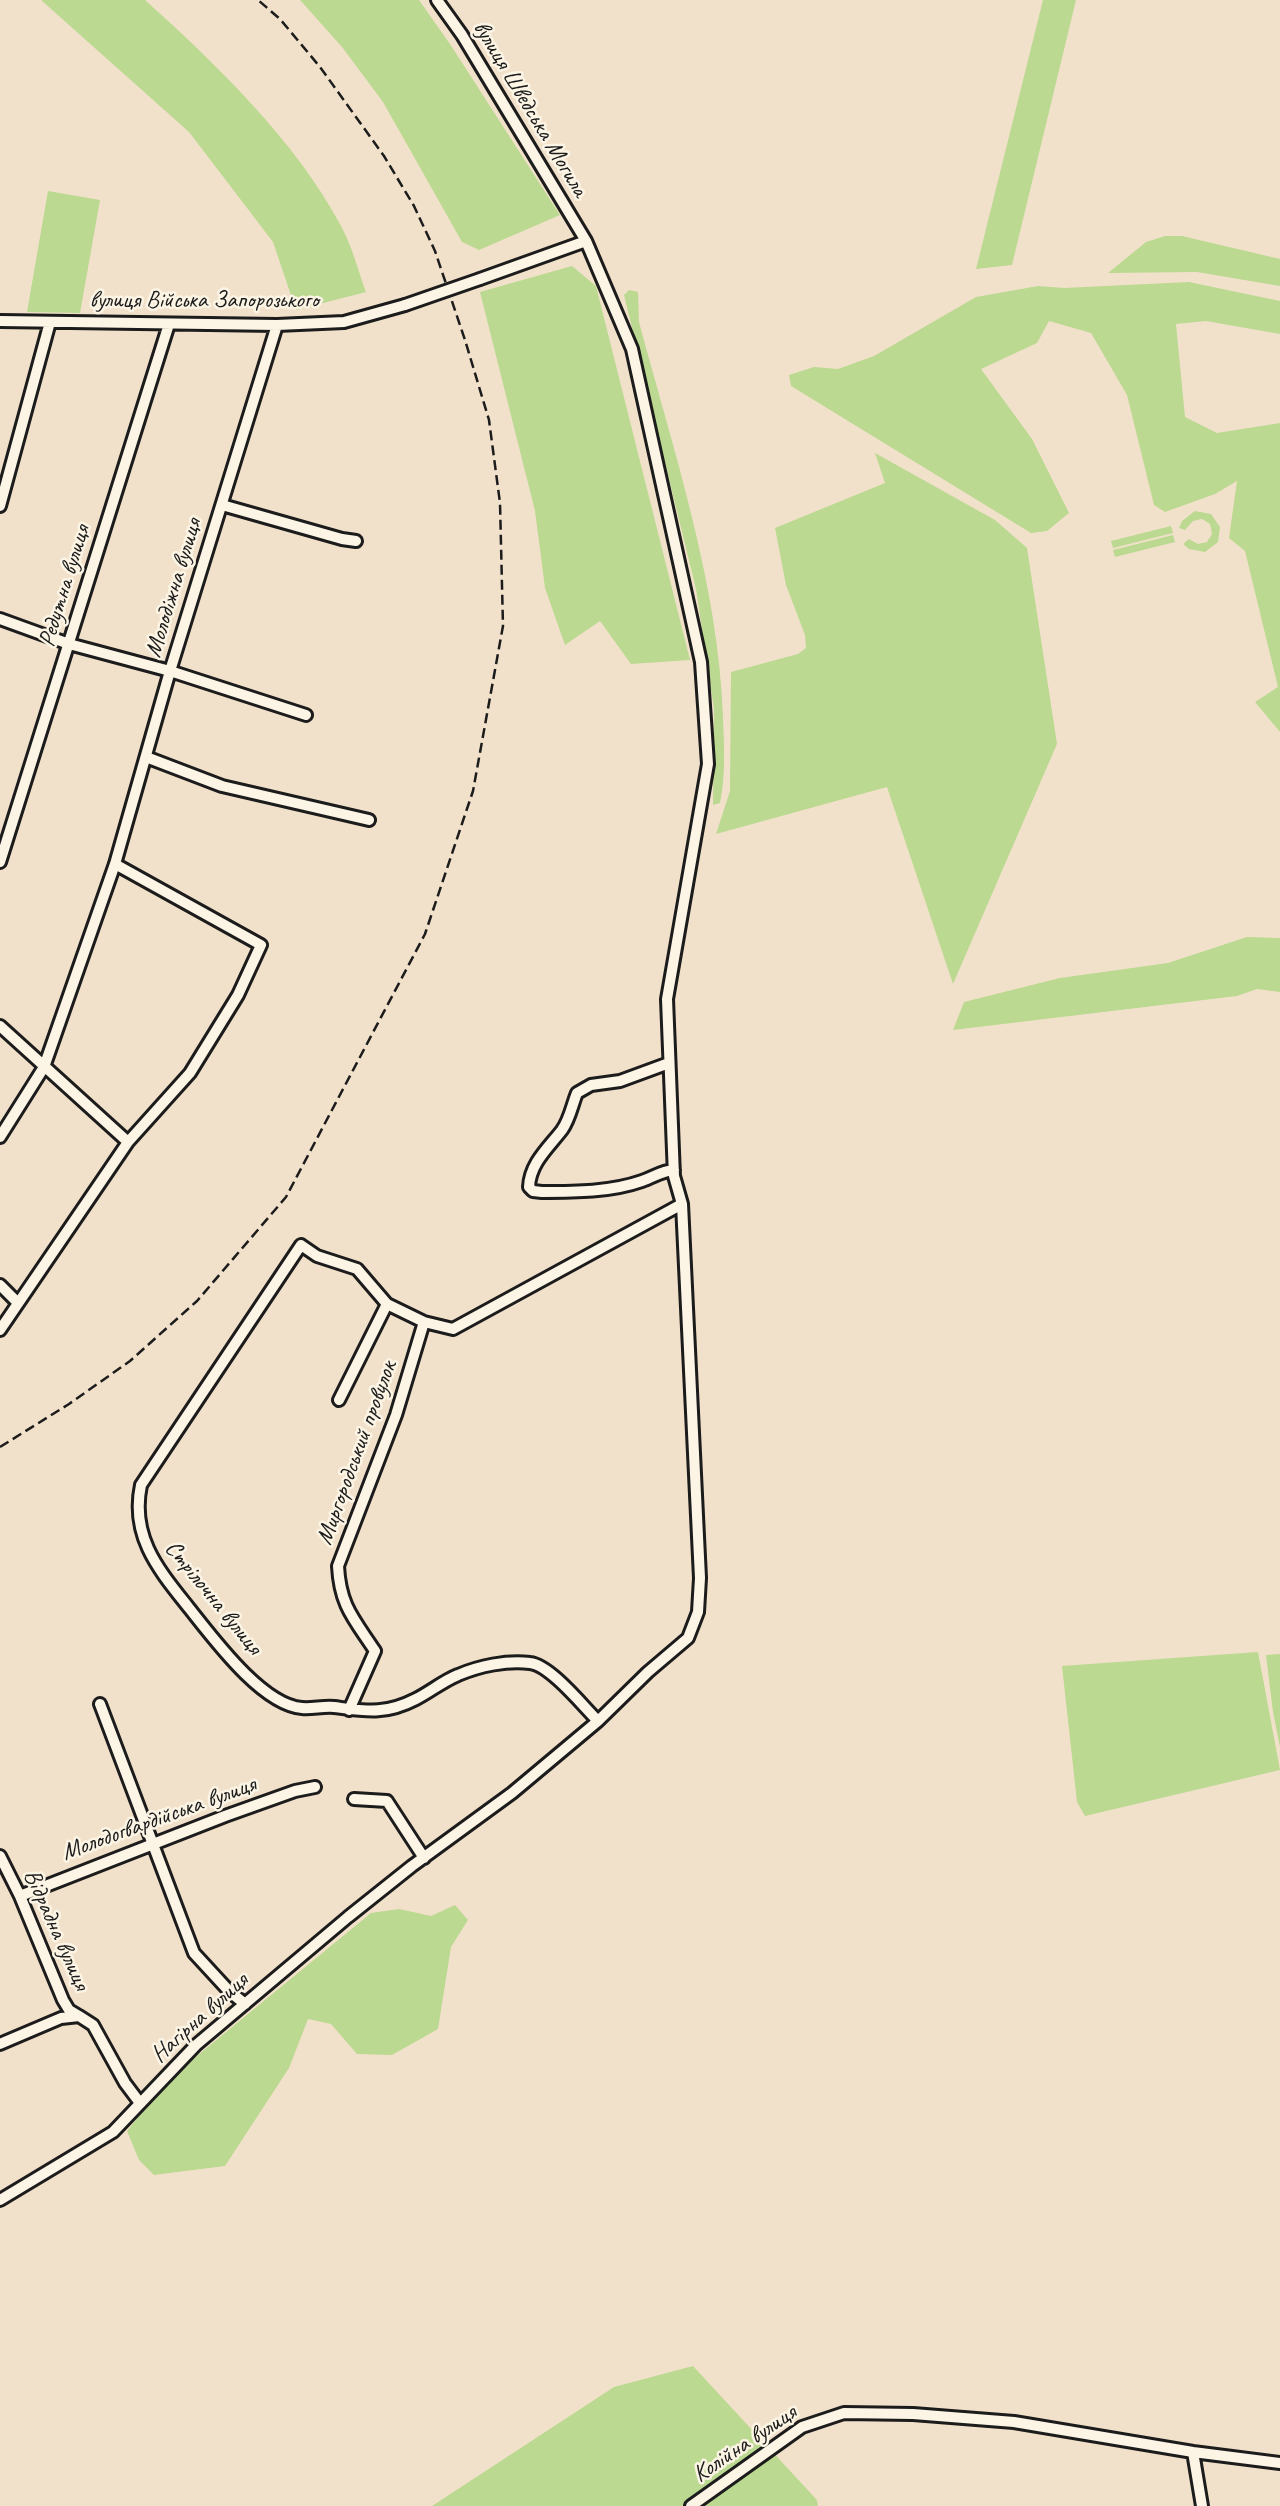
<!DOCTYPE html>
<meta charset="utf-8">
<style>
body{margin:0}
canvas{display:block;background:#f2e1ca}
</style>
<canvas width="1280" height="2506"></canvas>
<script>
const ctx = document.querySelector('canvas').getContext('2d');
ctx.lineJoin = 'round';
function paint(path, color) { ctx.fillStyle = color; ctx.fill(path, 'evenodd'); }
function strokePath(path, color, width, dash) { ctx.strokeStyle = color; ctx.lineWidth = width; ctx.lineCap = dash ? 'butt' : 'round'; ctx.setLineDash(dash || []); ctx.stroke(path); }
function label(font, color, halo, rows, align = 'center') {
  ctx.font = font + ' Caveat,sans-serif'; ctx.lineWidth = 5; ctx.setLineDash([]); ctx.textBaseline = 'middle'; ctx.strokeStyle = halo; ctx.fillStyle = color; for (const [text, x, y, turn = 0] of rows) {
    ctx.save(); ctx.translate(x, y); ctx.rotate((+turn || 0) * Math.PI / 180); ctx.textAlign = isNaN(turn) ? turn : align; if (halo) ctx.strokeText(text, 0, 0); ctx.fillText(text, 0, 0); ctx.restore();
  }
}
paint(new Path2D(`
 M 41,0 L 145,0 C 216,64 296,141 341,226 C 352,246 358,270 366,292 L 296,310 L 273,242 L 189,132 Z
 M 300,0 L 419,0 L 450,44 L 560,215 L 479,250 L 462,242 L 383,102 L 342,47 Z
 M 1043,0 L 1076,0 L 1012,265 L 976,269 Z
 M 48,191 L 100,200 L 80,313 L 27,312 Z
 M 1165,236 L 1182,236 L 1280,259 L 1280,286 L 1197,272 L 1108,273 L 1146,242 Z
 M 572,266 L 596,286 L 690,660 L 631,664 L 600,621 L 565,645 L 545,588 L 535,511 L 480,292 Z
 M 1189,282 L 1280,301 L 1280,334 L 1206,321 L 1176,324 L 1185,417 L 1217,433 L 1280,423 L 1280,732 L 1255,702 L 1278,687 L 1245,551 L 1229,538 L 1237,481 L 1215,494 L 1165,512 L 1154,505 L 1127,395 L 1091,333 L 1049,321 L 1037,343 L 981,369 L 1032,439 L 1069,513 L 1047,531 L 1031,533 L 791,386 L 789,375 L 814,367 L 838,369 L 874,356 L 976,297 L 1038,286 L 1064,288 Z
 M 629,290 L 638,292 L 639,322 C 673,449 719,586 723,718 C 724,747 726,774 720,803 L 713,805 L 714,709 L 696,589 L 624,295 Z
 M 875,453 L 995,520 L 1027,548 L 1057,744 L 953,984 L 887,787 L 716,834 L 730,791 L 731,672 L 798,654 L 806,648 L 805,635 L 786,585 L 775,528 L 885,483 Z
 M 1195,511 L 1211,514 L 1220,527 L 1218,542 L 1205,552 L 1189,549 L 1183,544 L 1189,539 L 1198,544 L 1207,542 L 1212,534 L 1210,524 L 1202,519 L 1193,521 L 1185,530 L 1179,528 L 1182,521 Z
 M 1171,526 L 1173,533 L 1113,548 L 1111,541 Z
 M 1173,535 L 1175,542 L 1115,557 L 1113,550 Z
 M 1247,937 L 1280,938 L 1280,992 L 1257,989 L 1237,996 L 953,1030 L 964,1002 L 1060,978 L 1168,963 Z
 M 1258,1652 L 1280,1770 L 1085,1816 L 1077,1802 L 1062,1666 Z
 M 1280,1654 L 1280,1747 L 1273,1712 L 1266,1655 Z
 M 455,1905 L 468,1920 L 451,1947 L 438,2029 L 392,2055 L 357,2054 L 331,2024 L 308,2019 L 289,2068 L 225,2166 L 154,2175 L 139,2160 L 127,2131 L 170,2078 L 371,1913 L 399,1909 L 431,1916 Z
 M 693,2366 L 817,2500 L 818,2506 L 432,2506 L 614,2387 Z`), '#bbd991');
const minor = new Path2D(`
 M 480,279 L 586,241
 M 0,321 L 277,325 L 344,322 L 405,305
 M 222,505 L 342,539 L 356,541
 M 0,506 L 50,322
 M 0,619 L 69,644 L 170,671 L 306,715
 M 146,757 L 222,786 L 369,820
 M 0,862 L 169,324
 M 0,1026 L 128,1142
 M 669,1063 L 620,1081 L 591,1085 L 577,1093 C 572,1105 570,1119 562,1130 C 549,1147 530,1163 529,1187 L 533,1191 L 542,1192 C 575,1192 611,1192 642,1181 C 654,1177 661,1171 674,1170
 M 0,1137 L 44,1067 L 115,864 L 170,671 L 277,325
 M 0,1285 L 18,1303
 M 0,1330 L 128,1142 L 190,1073 L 238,995 L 261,945 L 115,864
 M 339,1400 L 387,1304
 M 100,1704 L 194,1953 L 229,1991 L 245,2004
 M 349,1710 L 375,1651 C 354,1619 340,1606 338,1566 L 396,1415 L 424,1322
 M 598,1721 C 583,1706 550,1665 530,1663 C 507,1660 479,1666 458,1675 C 443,1681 430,1692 416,1699 C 385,1715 366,1711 334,1707 C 323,1706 312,1709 302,1708 C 262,1705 213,1638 189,1608 C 159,1570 130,1537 141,1485 L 301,1245 L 317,1256 L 357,1269 L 387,1304 L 424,1322 L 453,1329 L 682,1204
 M 354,1799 L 387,1801 L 424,1858
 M 0,1856 L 20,1896 L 63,2000 L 69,2010 L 79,2016
 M 20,1896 L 225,1816 L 295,1791 L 315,1787
 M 0,2044 L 61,2018 L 79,2016 L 93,2025 L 125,2083 L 140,2103
 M 0,2200 L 113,2132 L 196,2045 L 348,1917 L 412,1866 L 512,1793 L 598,1721 L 648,1672 L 688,1638 L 698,1612 L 700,1578 L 682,1204 L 674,1176 L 667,999 L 708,764 L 701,662 L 632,349 L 586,241 L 462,35 L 437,0
 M 1193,2452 L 1202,2506
 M 691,2506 L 802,2427 L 844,2413 L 913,2414 L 1014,2422 L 1193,2452 L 1280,2463`);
strokePath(minor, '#1c1c1c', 16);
strokePath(minor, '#fcf5e5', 10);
strokePath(new Path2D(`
 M 0,1447 L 69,1404 L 130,1361 L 197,1301 L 286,1197 L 425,934 L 473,791 L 503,626 L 500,503 L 489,420 L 465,340 L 435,251 L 414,206 L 384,156 L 320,67 L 280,19 L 258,0`), '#1c1c1c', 2.5, [10, 5]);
const minorBridge = new Path2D(`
 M 405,305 L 480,279`);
strokePath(minorBridge, '#1c1c1c', 16, []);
strokePath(minorBridge, '#fcf5e5', 10);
label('24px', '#1c1c1c', '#fcf5e5', [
 ["вулиця Шведська Могила",530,109,59],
 ["вулиця Війська Запорозького",204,301],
 ["Редутна вулиця",65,586,-73],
 ["Молодіжна вулиця",174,588,-73],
 ["Миргородський провулок",357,1453,-70],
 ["Стрілочна вулиця",213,1598,51],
 ["Молодогвардійська вулиця",159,1819,-20],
 ["Відрадна вулиця",56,1930,66],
 ["Нагірна вулиця",200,2018,-42],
 ["Колійна вулиця",745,2444,-34]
]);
</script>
